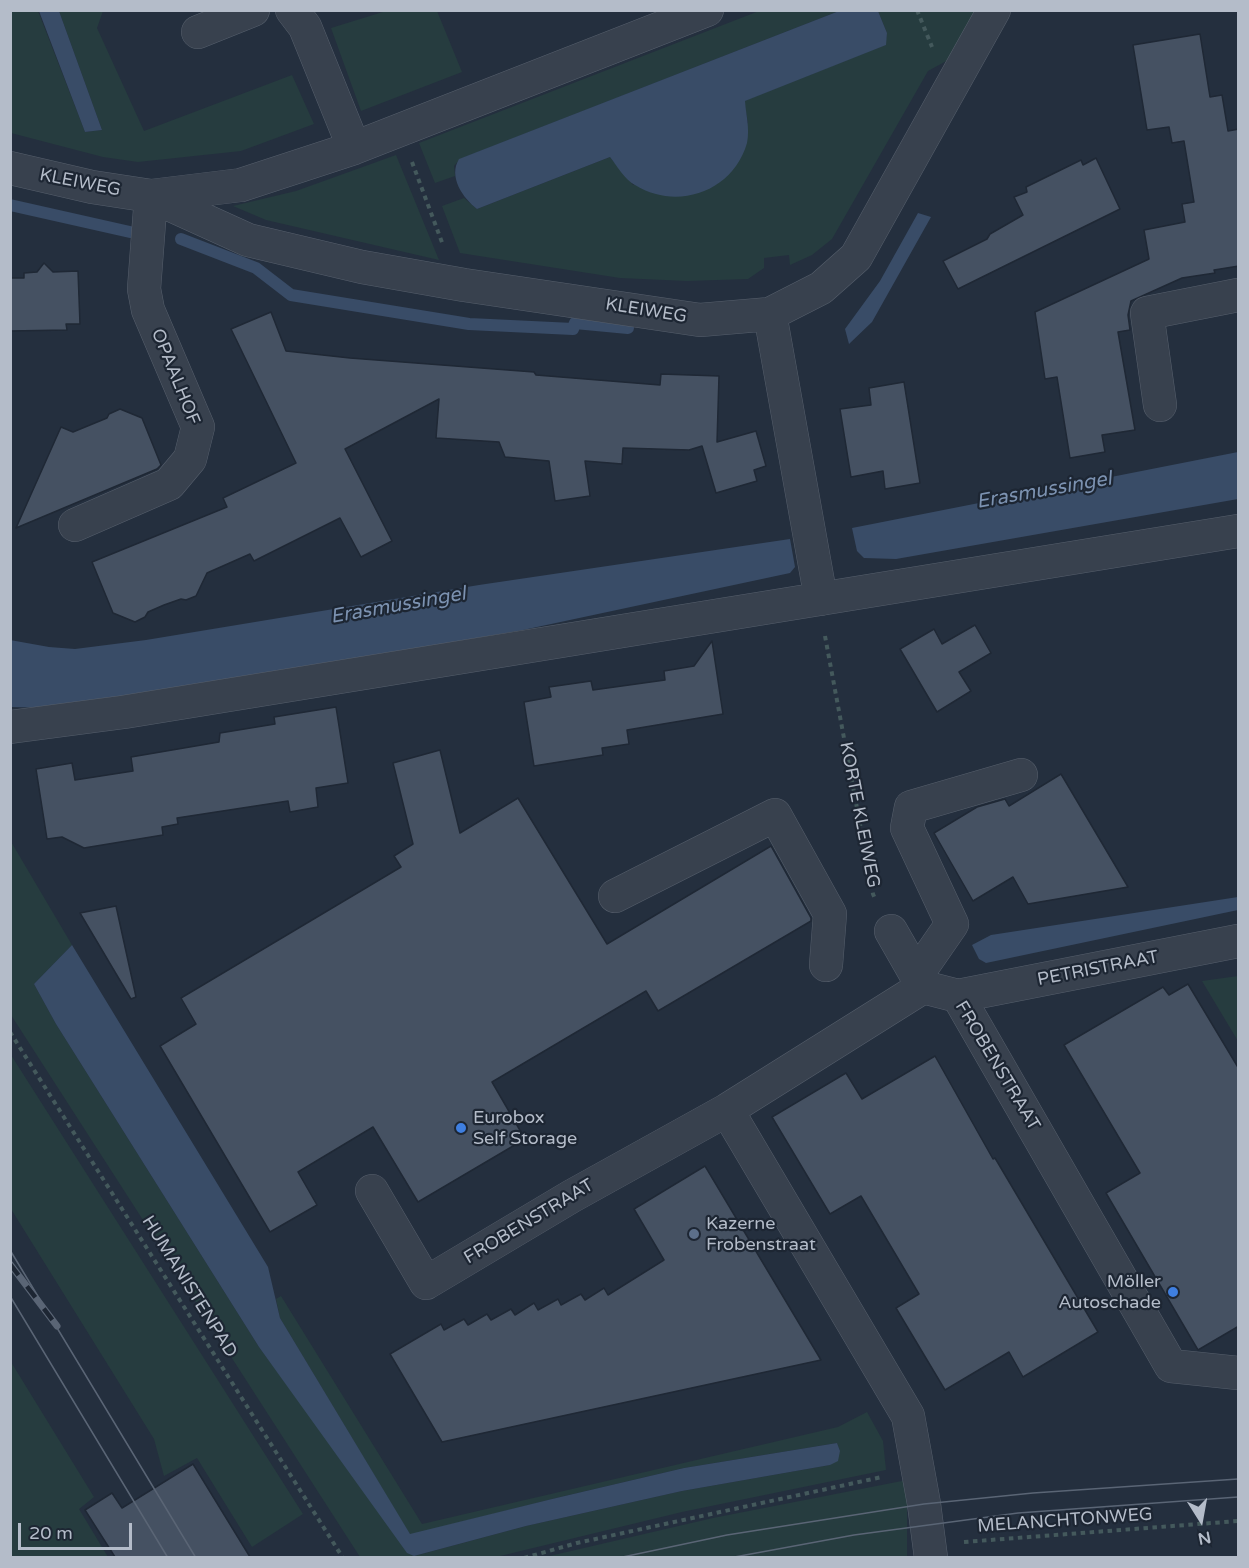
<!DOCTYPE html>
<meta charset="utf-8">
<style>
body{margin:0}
#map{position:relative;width:1249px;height:1568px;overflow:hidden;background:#242f3e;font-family:"Varela Round",sans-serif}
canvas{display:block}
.frame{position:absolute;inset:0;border:12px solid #b4bcc9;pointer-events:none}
.north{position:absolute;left:1171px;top:1490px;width:60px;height:60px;-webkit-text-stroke:4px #1d2633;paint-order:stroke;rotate:169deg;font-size:16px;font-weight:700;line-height:24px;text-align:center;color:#b4bcc9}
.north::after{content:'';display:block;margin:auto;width:21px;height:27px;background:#b4bcc9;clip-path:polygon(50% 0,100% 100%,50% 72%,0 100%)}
.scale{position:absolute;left:18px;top:1523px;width:114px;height:27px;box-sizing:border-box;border:3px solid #b4bcc9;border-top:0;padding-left:8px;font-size:18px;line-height:21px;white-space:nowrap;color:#b4bcc9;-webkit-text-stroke:4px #1d2633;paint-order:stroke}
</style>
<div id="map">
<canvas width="1249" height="1568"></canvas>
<div class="frame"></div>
<div class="north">N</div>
<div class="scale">20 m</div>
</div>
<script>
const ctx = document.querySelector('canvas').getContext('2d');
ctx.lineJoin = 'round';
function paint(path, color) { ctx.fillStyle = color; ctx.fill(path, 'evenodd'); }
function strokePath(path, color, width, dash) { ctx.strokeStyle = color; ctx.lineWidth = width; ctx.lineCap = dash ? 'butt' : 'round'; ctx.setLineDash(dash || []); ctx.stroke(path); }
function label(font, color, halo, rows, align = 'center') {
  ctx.font = font + ' "Varela Round",sans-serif'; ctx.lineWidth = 4.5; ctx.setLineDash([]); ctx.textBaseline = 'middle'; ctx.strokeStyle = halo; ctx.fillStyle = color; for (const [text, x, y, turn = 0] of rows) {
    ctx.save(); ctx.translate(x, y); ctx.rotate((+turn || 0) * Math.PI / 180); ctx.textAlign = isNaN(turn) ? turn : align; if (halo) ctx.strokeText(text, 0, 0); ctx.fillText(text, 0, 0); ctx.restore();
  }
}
paint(new Path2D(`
 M 10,11 L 38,11 L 85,132 L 102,130 L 59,11 L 103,11 L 97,28 L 144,131 L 292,75 L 314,124 L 241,151 L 138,162 L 103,157 L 11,133 Z
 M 386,11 L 411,11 L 412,12 L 417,11 L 437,11 L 462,72 L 361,111 L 331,28 Z
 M 759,11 L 839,11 L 460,159 L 454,166 L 455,176 L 435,183 L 419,143 Z
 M 878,11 L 975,11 L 950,59 L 928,71 L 832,239 L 812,255 L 790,265 L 789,255 L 764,258 L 764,268 L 748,279 L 687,281 L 620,278 L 460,253 L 442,206 L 464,198 L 477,209 L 610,157 L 633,185 L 748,123 L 744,101 L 885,45 L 887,33 Z
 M 396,155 L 439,260 L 266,220 L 233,206 L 296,191 Z
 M 10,840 L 72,945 L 34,984 L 56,1024 L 259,1347 L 414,1556 L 526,1526 L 682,1491 L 830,1465 L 840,1451 L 837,1443 L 684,1468 L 552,1499 L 410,1535 L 280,1318 L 276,1299 L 281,1296 L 422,1524 L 838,1427 L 867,1412 L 883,1441 L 886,1470 L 682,1512 L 496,1557 L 360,1557 L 11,1015 Z
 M 1238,976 L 1238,1041 L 1202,981 Z
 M 11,1055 L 303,1514 L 252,1547 L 197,1458 L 164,1476 L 154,1439 L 11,1209 Z
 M 11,1362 L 94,1497 L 79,1509 L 108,1557 L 11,1557 Z
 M 907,1480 L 907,1557 L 541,1558 L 713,1518 Z`), '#263c3f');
paint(new Path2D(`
 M 39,11 L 59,11 L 102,130 L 85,132 Z
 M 839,11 L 878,11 L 887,33 L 886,45 L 745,101 C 746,115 750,129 747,143 C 733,192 677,211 635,185 C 625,180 617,166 610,157 L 477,209 C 463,198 448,177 459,159 Z
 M 918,213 L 931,217 L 872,322 L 849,344 L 845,329 L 880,281 Z
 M 1238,452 L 1238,499 L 896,559 L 864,558 L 857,551 L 852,528 Z
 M 790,539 L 795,567 L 790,573 L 523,630 L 106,702 L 55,708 L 11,707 L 10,640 L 49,647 L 75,649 L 146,640 L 479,585 Z
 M 1238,897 L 1238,910 L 986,963 L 979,959 L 972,945 L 991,935 Z
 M 72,945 L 268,1267 L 280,1318 L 410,1534 L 552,1499 L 684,1468 L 837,1443 L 840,1451 L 838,1461 L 830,1465 L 682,1491 L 526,1526 L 414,1556 L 407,1553 L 259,1347 L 56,1024 L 34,984 Z`), '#394c67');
strokePath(new Path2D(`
 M 10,205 L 130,232
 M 181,239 L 256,268 L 291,295 L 469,324 L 573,329 L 575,323 L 628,328`), '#394c67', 12);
const building = new Path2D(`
 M 1200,34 L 1210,97 L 1222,95 L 1228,131 L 1239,129 L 1239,266 L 1214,270 L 1215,273 L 1182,278 L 1131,301 L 1128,315 L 1130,330 L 1118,332 L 1135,430 L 1102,435 L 1105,452 L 1070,458 L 1057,377 L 1045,379 L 1035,312 L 1149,259 L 1144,230 L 1185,222 L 1182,204 L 1194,202 L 1184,141 L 1172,143 L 1169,127 L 1147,130 L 1133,45 Z
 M 1096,158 L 1120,209 L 958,289 L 943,261 L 987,239 L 990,234 L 1023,215 L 1014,197 L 1027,192 L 1026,187 L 1081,160 L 1083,165 Z
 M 44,263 L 53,272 L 78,271 L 80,324 L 66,324 L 67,330 L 10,331 L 10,278 L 24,278 L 24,273 L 37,272 Z
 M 271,312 L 286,351 L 350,358 L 534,372 L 536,375 L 660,385 L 661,374 L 719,376 L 717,442 L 756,431 L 766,466 L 754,470 L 757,481 L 716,493 L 702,446 L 689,450 L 623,448 L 622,464 L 585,461 L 590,496 L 555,501 L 549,461 L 505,457 L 499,442 L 436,438 L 439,399 L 345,449 L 392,541 L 361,557 L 340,518 L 254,561 L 250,554 L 207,573 L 196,596 L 186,600 L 181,599 L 164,605 L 148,612 L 145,617 L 135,622 L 113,613 L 92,562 L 227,507 L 223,498 L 296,463 L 231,329 Z
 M 904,382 L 920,483 L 885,489 L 883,471 L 851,477 L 840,409 L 871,405 L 869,388 Z
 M 120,409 L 142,418 L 161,465 L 157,469 L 16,528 L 61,427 L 73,432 L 107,418 L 109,414 Z
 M 975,625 L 991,653 L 959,672 L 971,691 L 937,712 L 900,649 L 934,629 L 942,644 Z
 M 712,641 L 723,714 L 627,730 L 629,744 L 602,748 L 603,755 L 534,766 L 524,702 L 551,697 L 549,687 L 591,681 L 593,690 L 665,680 L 664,671 L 694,666 Z
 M 336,707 L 348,783 L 316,788 L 318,807 L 290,812 L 288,801 L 177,818 L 178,824 L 162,827 L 163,835 L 84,848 L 62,837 L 47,839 L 36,769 L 72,763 L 75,780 L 133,771 L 131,757 L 219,742 L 220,733 L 275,724 L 274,717 Z
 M 440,750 L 460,833 L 518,798 L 607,944 L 771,846 L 811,918 L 811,921 L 658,1011 L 646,991 L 492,1082 L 525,1139 L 418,1202 L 373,1127 L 298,1172 L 317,1205 L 270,1232 L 160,1046 L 196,1024 L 181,998 L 401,867 L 394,856 L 413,844 L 393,763 Z
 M 1061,774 L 1128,887 L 1028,904 L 1013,877 L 973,901 L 934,833 L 977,807 L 1005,799 L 1009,806 Z
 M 116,906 L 136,997 L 131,999 L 80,913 Z
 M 1188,984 L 1239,1069 L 1239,1326 L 1198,1350 L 1106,1193 L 1140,1173 L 1064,1045 L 1163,987 L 1169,995 Z
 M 935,1056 L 993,1159 L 995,1158 L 1098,1332 L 1023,1377 L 1009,1352 L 945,1390 L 896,1308 L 919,1294 L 861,1196 L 830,1214 L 772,1117 L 846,1073 L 862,1099 Z
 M 705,1166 L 821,1360 L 442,1442 L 390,1354 L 441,1324 L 444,1330 L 464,1319 L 468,1325 L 487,1314 L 491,1320 L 511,1309 L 515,1315 L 534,1303 L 538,1310 L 558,1299 L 561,1305 L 581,1294 L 585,1300 L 604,1288 L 608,1295 L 664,1260 L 634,1209 Z
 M 193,1464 L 250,1557 L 115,1557 L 85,1510 L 112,1493 L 122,1508 Z`);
paint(building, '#455162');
strokePath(building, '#1f2835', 1.5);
const minor = new Path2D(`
 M 292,10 L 305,27 L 354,148
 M 198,32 L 253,10
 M 10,168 L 92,187 L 151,196 L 241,185 L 354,148 L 707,10
 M 770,314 L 821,599
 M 1160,405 L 1147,313 L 1238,295
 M 75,525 L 169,484 L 190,459 L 198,427 L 148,310 L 144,289 L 151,196 L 248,240 L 362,267 L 464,285 L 700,320 L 770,314 L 821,288 L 856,257 L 994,10
 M 10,727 L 124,712 L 1238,531
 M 615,896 L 775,815 L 830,914 L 826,965
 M 891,931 L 923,987
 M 916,976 L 952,924 L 907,828 L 911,807 L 1021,775
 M 958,996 L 1238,941
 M 727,1110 L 908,1416 L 924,1504 L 931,1558
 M 372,1191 L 426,1283 L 572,1196 L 727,1110 L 923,987 L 958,996 L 1171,1366 L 1238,1373`);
strokePath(minor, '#565f6c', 34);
strokePath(new Path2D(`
 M 917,10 L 932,47
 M 412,162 L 443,245
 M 825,636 L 873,894 L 875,899
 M 10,1032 L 343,1558
 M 964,1542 L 1238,1521
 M 524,1558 L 577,1543 L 882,1477`), '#44595c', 4, [4.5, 4.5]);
strokePath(minor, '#38414e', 33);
strokePath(new Path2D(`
 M 10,1250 L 196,1558
 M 10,1296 L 168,1558
 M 618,1558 L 727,1535 L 924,1504 L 1033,1493 L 1238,1479
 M 729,1558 L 854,1535 L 1018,1513 L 1238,1497`), '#5a6575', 1.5);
const rail = new Path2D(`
 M 10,1264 L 57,1326`);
strokePath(rail, '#5a6575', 7);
strokePath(rail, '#1d2633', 4.5, [14]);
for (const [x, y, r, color] of [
 [461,1128,6,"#3f7fe0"],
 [694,1234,6,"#5c6f8a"],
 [1173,1292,6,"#3f7fe0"]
]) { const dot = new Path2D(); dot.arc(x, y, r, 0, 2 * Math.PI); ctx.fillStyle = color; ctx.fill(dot); strokePath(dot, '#1d2633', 2); }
label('18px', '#b4bcc9', '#1d2633', [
 ["KLEIWEG",80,183,11],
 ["KLEIWEG",646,311,9],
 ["OPAALHOF",175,377,68],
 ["KORTE KLEIWEG",859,815,79],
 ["PETRISTRAAT",1098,969,-11],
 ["FROBENSTRAAT",997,1066,59],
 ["FROBENSTRAAT",529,1222,-31],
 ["HUMANISTENPAD",189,1287,58],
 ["MELANCHTONWEG",1065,1521,-4]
]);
label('18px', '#b4bcc9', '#1d2633', [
 ["Eurobox",473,1118],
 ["Self Storage",473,1139],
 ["Kazerne",706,1224],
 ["Frobenstraat",706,1245],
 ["Möller",1161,1282,"right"],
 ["Autoschade",1161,1303,"right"]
], 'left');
label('italic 20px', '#7c92b1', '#1d2633', [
 ["Erasmussingel",1044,491,-10],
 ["Erasmussingel",398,606,-10]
]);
</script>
